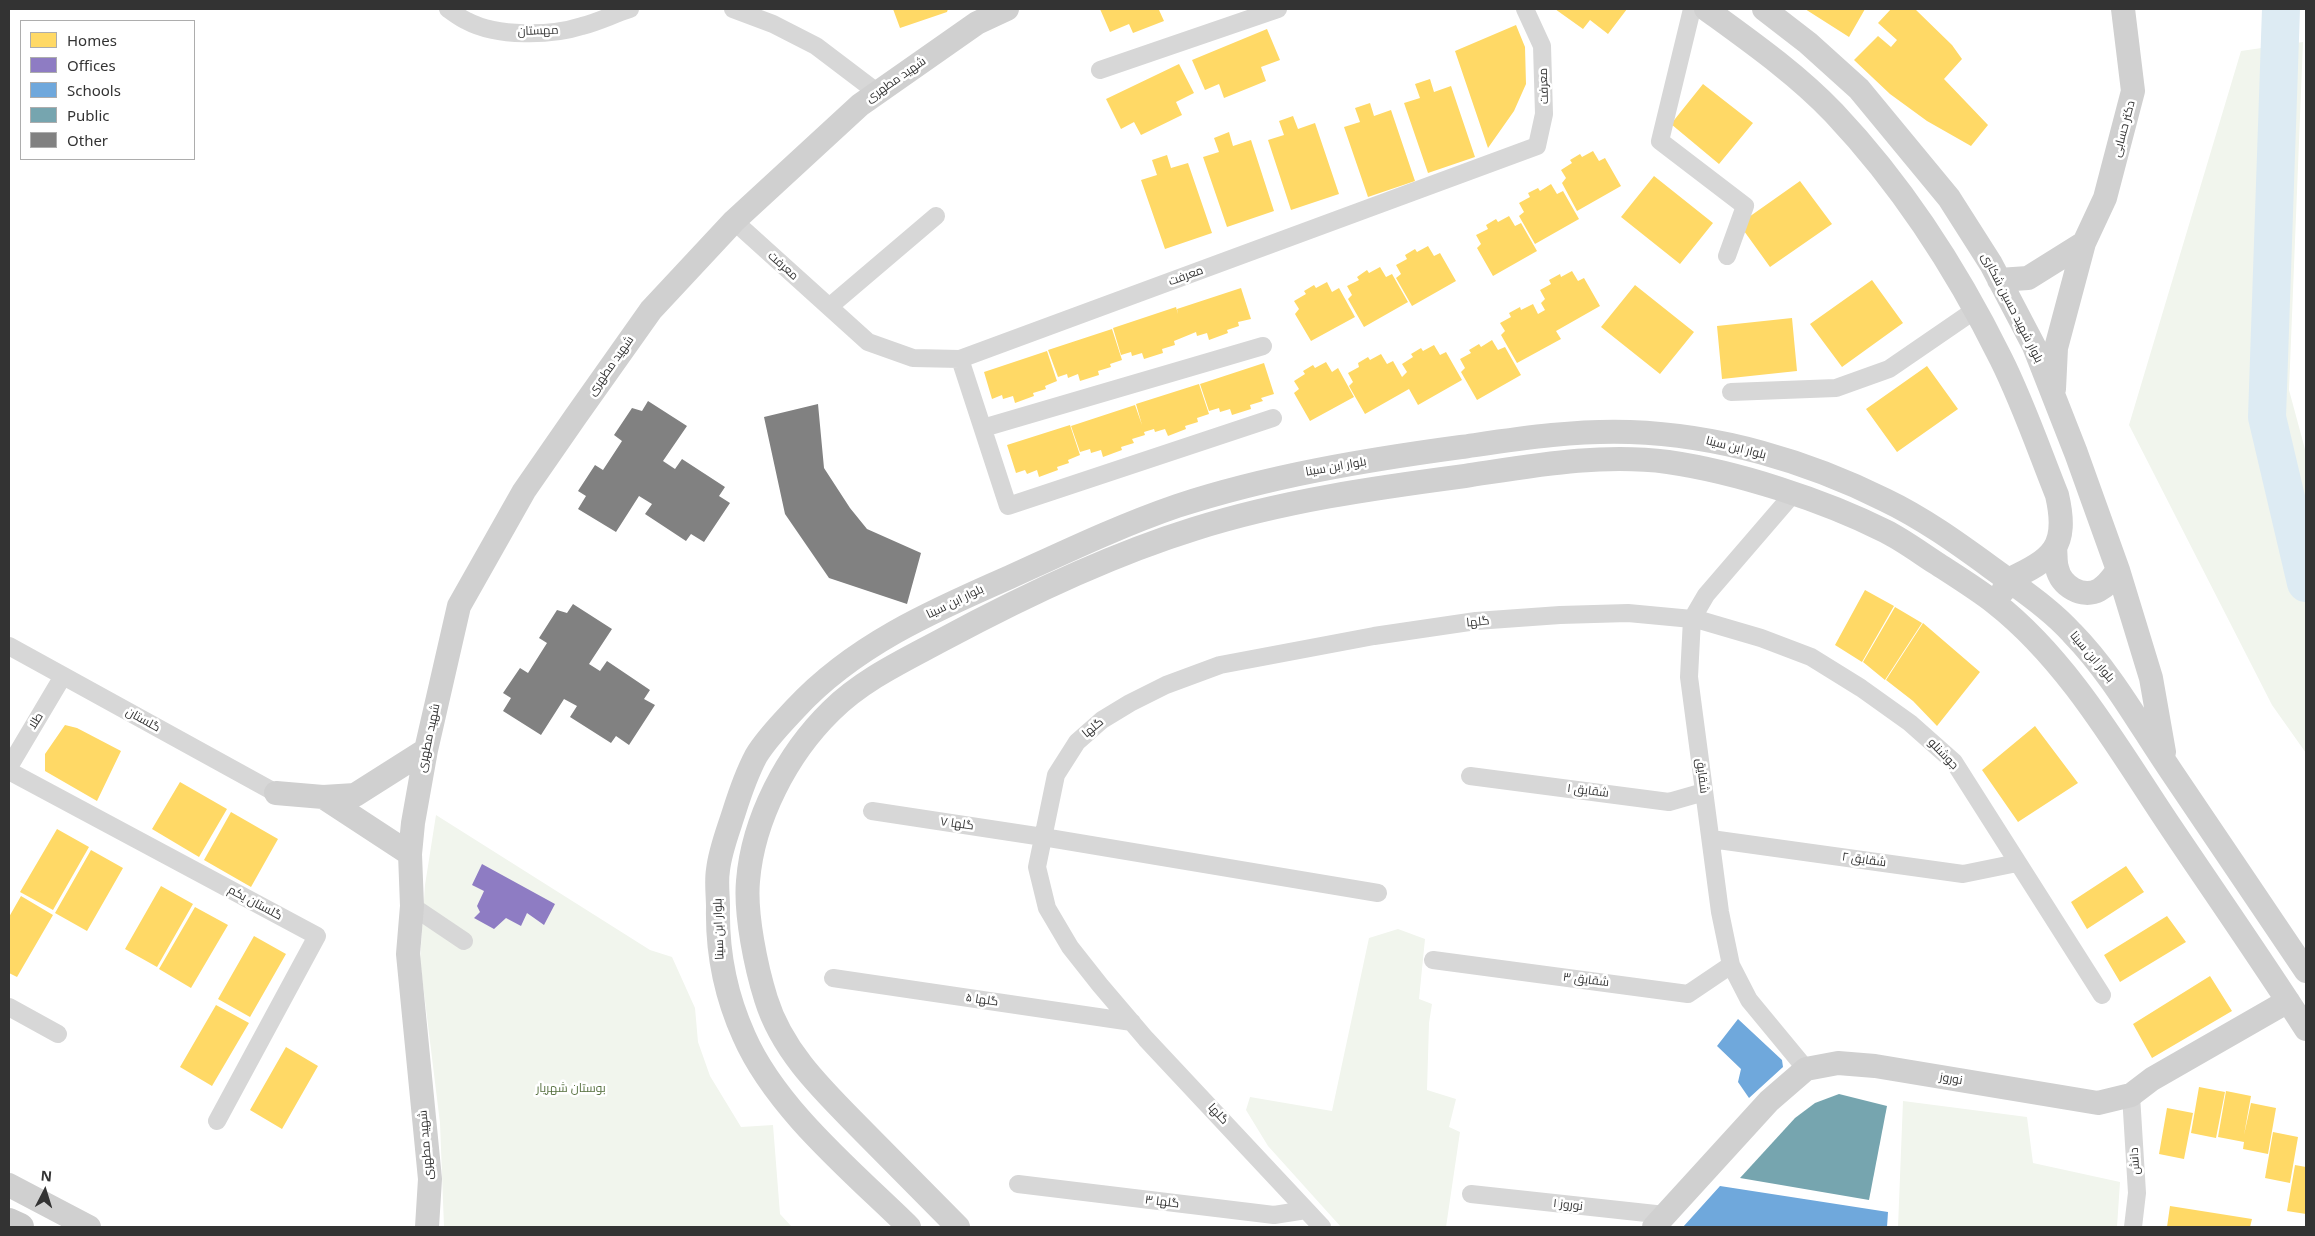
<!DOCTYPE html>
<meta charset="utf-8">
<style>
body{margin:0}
#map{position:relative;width:2315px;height:1236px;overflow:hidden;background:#fff;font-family:"Noto Sans",sans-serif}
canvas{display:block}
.frame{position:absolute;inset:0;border:10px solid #333;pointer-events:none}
.legend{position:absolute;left:20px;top:20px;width:175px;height:140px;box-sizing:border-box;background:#fff;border:1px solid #adadad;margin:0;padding:6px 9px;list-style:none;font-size:15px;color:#333}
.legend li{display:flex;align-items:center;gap:10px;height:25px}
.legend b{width:25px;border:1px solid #adadad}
.north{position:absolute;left:20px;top:1166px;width:50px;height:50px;-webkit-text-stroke:4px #fff;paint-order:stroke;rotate:5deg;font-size:14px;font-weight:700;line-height:20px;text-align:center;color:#333}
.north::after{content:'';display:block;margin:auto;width:18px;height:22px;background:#333;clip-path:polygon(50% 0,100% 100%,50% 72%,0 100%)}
</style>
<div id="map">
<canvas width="2315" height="1236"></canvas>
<div class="frame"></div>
<ul class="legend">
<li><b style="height:14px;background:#ffd966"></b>Homes</li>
<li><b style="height:14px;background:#8e7cc3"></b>Offices</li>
<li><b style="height:14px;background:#6fa8dc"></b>Schools</li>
<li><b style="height:14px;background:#76a5af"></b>Public</li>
<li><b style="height:14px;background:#818181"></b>Other</li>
</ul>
<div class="north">N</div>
</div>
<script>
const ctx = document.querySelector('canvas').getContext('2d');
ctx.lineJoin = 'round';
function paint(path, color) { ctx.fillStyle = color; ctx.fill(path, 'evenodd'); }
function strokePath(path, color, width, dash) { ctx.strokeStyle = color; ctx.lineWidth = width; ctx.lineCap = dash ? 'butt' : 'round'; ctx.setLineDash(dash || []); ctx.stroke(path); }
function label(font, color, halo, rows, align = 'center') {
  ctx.font = font + ' "Noto Sans",Cairo,sans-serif'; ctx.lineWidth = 5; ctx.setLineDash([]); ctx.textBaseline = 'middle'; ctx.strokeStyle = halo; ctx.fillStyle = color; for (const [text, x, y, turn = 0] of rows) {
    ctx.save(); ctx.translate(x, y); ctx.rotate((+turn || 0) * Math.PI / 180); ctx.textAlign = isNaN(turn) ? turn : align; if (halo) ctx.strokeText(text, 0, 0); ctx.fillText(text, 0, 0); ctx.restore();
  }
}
paint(new Path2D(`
 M 2303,42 L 2289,390 L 2306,453 L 2306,753 L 2272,705 L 2129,425 L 2241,51 Z
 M 436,815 L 650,950 L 672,957 L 695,1008 L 698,1042 L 710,1076 L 741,1127 L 773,1125 L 780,1214 L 792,1227 L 444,1227 L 440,1123 L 420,960 L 425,885 Z
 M 1398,929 L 1425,939 L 1419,999 L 1432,1004 L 1429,1023 L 1427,1090 L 1456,1099 L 1449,1127 L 1460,1132 L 1446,1227 L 1341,1227 L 1268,1146 L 1246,1110 L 1250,1097 L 1332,1111 L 1369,938 Z
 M 1903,1101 L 2027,1117 L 2033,1163 L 2120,1182 L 2117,1227 L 1898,1227 Z`), '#f1f5ed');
paint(new Path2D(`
 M 893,9 L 948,9 L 947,12 L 900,28 Z
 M 1100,9 L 1163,9 L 1159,10 L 1164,21 L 1133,33 L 1129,24 L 1110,32 Z
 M 1555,9 L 1627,9 L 1608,34 L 1590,20 L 1583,29 Z
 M 1805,9 L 1865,9 L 1849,37 Z
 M 1891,9 L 1915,9 L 1952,45 L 1962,59 L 1944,79 L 1988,125 L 1971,146 L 1927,121 L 1890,94 L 1854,60 L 1878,36 L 1891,47 L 1897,40 L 1878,23 Z
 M 1516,25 L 1525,47 L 1526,84 L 1514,111 L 1488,148 L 1455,51 Z
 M 1267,29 L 1280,60 L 1261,67 L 1266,81 L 1224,98 L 1219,84 L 1205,90 L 1192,60 Z
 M 1179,64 L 1194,93 L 1176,102 L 1182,115 L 1141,135 L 1134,122 L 1121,129 L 1106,99 Z
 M 1430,79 L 1434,92 L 1451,86 L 1475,157 L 1428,173 L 1404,103 L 1420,98 L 1415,84 Z
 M 1703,84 L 1753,123 L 1719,164 L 1671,124 Z
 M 1370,103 L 1374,116 L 1391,110 L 1415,181 L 1368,197 L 1344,127 L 1360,122 L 1355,108 Z
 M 1293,116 L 1298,129 L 1315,123 L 1339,194 L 1291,210 L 1268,140 L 1284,135 L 1279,121 Z
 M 1229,132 L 1233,146 L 1251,140 L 1274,211 L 1227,227 L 1203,157 L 1219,152 L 1214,138 Z
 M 1593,151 L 1599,161 L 1605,158 L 1621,186 L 1577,211 L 1562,183 L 1566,178 L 1561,170 L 1572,163 L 1570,160 L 1580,154 L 1582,157 Z
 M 1167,155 L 1171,168 L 1188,163 L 1212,233 L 1165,249 L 1141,180 L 1157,175 L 1152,160 Z
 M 1654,176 L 1713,223 L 1680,264 L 1621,217 Z
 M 1800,181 L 1832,224 L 1770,267 L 1739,224 Z
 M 1551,184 L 1557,194 L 1563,191 L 1579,219 L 1535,244 L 1519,216 L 1524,212 L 1519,203 L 1530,197 L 1528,193 L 1538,188 L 1540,191 Z
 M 1509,216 L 1515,226 L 1521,223 L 1537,251 L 1493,276 L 1477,248 L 1481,244 L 1476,235 L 1488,229 L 1486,225 L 1496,219 L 1498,222 Z
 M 1428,246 L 1434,256 L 1440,253 L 1456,281 L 1412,306 L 1396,278 L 1401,274 L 1396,265 L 1407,259 L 1405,255 L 1415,249 L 1417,252 Z
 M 1380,267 L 1386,277 L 1392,274 L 1408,302 L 1364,327 L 1348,299 L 1352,295 L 1347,286 L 1359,280 L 1357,277 L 1367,270 L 1369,273 Z
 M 1572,271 L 1578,281 L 1584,278 L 1600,306 L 1556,331 L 1561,339 L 1517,363 L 1501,335 L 1505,331 L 1500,323 L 1511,317 L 1509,313 L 1520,307 L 1521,310 L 1533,304 L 1538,314 L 1545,310 L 1541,303 L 1545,299 L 1540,290 L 1551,284 L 1549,280 L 1560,274 L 1561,277 Z
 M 1872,280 L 1903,323 L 1842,367 L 1810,324 Z
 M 1327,282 L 1332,292 L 1339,288 L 1355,317 L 1311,341 L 1295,314 L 1299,309 L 1294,301 L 1306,294 L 1304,291 L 1314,285 L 1316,288 Z
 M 1635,285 L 1694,332 L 1660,374 L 1601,327 Z
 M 1241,288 L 1251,319 L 1238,322 L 1239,326 L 1227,330 L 1228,333 L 1209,340 L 1207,333 L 1197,336 L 1196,332 L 1174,341 L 1175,345 L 1162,349 L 1163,353 L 1144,359 L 1142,353 L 1132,356 L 1131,352 L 1121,355 L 1113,328 L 1176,307 L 1178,314 L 1177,309 Z
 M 1792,318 L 1797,371 L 1722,379 L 1717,326 Z
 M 1112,329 L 1122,360 L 1110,364 L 1111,367 L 1098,371 L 1099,375 L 1080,381 L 1078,374 L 1068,378 L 1067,374 L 1058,377 L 1048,350 Z
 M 1492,340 L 1498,350 L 1505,347 L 1521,375 L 1477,400 L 1461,372 L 1465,368 L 1460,359 L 1471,353 L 1469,350 L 1479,344 L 1481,347 Z
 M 1434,345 L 1440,355 L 1446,352 L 1462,380 L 1418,405 L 1409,389 L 1365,414 L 1349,386 L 1353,382 L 1348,373 L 1359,367 L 1358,363 L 1368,357 L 1370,360 L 1381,354 L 1387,364 L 1393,361 L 1402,377 L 1407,372 L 1402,364 L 1413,357 L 1411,354 L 1421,348 L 1423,351 Z
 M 1047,351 L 1057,381 L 1045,386 L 1046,389 L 1033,393 L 1034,396 L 1015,403 L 1013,396 L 1003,399 L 1002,395 L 992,399 L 984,372 Z
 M 1326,362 L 1332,372 L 1338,368 L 1354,397 L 1310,421 L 1294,393 L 1299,389 L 1294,381 L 1305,374 L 1303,371 L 1313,365 L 1315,368 Z
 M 1264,363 L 1274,394 L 1261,398 L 1263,401 L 1250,405 L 1251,409 L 1232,415 L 1230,409 L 1220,412 L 1219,408 L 1209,411 L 1200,384 Z
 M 1927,366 L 1958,409 L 1897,452 L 1866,409 Z
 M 1199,384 L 1209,414 L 1197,418 L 1198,422 L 1185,426 L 1186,429 L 1168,436 L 1165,429 L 1155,432 L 1154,429 L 1144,432 L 1145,435 L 1132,439 L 1134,443 L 1121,447 L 1122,450 L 1103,457 L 1101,450 L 1091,453 L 1090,449 L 1080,452 L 1071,426 L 1135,405 L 1142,425 L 1136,404 Z
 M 1070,425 L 1080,455 L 1068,460 L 1069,463 L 1057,467 L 1058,470 L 1039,477 L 1037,470 L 1027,474 L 1025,470 L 1016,473 L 1007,445 Z
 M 1865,590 L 1894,606 L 1862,662 L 1835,645 Z
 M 1895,607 L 1922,623 L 1885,680 L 1863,662 Z
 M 1923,623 L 1980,672 L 1937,726 L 1913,701 L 1886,680 Z
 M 65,725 L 77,728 L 121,751 L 97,801 L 45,771 L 45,754 Z
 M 2035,726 L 2078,783 L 2018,822 L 1982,770 Z
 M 180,782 L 227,809 L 199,857 L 152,829 Z
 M 231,812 L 278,839 L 251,887 L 204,860 Z
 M 57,829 L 89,847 L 53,910 L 20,892 Z
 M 91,850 L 123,868 L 87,931 L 55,913 Z
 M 2126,866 L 2144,892 L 2087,929 L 2071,902 Z
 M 161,886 L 193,904 L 157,967 L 125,949 Z
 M 21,896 L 53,915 L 17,977 L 9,973 L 9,917 Z
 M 195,907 L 228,925 L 191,988 L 159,969 Z
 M 2167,916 L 2186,942 L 2120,982 L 2104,955 Z
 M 254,936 L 286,954 L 250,1017 L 218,999 Z
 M 2210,976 L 2232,1011 L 2152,1058 L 2133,1024 Z
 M 216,1005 L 249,1023 L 212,1086 L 180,1067 Z
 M 286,1047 L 318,1066 L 282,1129 L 250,1110 Z
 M 2199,1087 L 2225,1092 L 2216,1138 L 2191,1133 Z
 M 2226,1091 L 2251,1096 L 2244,1135 L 2251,1103 L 2276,1108 L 2268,1154 L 2243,1149 L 2244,1142 L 2218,1137 Z
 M 2167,1108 L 2193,1113 L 2184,1159 L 2159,1154 Z
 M 2273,1132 L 2298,1137 L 2290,1183 L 2265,1178 Z
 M 2295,1165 L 2306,1167 L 2306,1214 L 2287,1211 Z
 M 2170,1206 L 2252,1219 L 2250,1227 L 2167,1227 Z`), '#ffd966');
paint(new Path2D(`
 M 482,864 L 555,904 L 544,925 L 527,913 L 521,926 L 506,918 L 494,929 L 474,918 L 480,912 L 477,906 L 484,891 L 472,885 Z`), '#8e7cc3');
paint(new Path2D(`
 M 1738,1019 L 1782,1060 L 1783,1067 L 1749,1098 L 1738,1082 L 1741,1069 L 1717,1046 Z
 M 1720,1186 L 1888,1212 L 1887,1227 L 1683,1227 Z`), '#6fa8dc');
paint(new Path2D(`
 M 1839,1094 L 1887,1106 L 1869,1200 L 1740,1178 L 1795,1118 L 1815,1103 Z`), '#76a5af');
strokePath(new Path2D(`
 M 2281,9 L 2267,417 L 2306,583`), '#ddebf3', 38);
paint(new Path2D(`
 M 648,401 L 687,426 L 663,461 L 675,469 L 682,459 L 725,487 L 719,496 L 730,503 L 704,542 L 691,534 L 686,541 L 645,514 L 652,504 L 639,496 L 616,532 L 578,509 L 586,496 L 578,491 L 595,465 L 603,470 L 622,441 L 614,435 L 632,408 L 642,411 Z
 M 818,404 L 824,468 L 850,508 L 867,529 L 921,553 L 907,604 L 829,578 L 785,514 L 764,417 Z
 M 573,604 L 612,629 L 589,664 L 600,671 L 607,661 L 650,690 L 644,699 L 655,705 L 629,745 L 616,736 L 611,743 L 570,717 L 577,706 L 564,699 L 541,735 L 503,711 L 511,698 L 503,693 L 520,668 L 528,673 L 547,643 L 539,638 L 557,610 L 567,613 Z`), '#818181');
strokePath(new Path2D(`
 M 448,9 C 454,13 460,18 467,21 C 497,37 551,36 582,26 C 598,22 614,14 630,9
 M 733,9 L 773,24 L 816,46 L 878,93
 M 1692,9 L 1660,141 L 1745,206 L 1727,256
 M 1100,70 L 1278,9
 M 734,221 L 868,342 L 913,358 L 960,359 L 1537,146 L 1544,114 L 1542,46 L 1525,9
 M 829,307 L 936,216
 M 960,359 L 1008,506 L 1273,418
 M 1731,392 L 1836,388 L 1889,369 L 1975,310
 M 983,428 L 1263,346
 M 1793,494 L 1706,595 L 1692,619 L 1689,677 L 1720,912 L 1731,965 L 1749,1000 L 1806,1069
 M 9,646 L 276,793
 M 9,767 L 63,676
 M 9,771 L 317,936 L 217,1121
 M 1470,776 L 1669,802 L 1704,792
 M 872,811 L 1043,837 L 1378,893
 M 1711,839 L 1963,874 L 2017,863
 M 412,906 L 464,941
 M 1433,960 L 1688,994 L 1731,965
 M 833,978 L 1132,1022
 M 9,1007 L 58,1034
 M 2131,1095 L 2137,1193 L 2133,1227
 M 1018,1184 L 1274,1215 L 1306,1210
 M 1471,1194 L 1665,1215
 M 1322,1227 L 1146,1039 L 1100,985 L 1070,947 L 1047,908 L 1037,867 L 1056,775 L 1077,742 L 1102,720 L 1130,703 L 1166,685 L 1220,665 L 1374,636 L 1476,621 L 1560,615 L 1628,613 L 1692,619 L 1703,621 L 1761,638 L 1811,657 L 1861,688 L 1910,723 L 1954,762 L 2102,995`), '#d7d7d7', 18);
strokePath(new Path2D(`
 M 1706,9 C 1750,41 1797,74 1834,113 C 1903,186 1957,270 2001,359 C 2023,403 2039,450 2057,495 C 2069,547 2053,559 2008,580 L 2003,591
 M 1764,9 L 1808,43 L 1859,89 L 1949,198 L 1991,264 L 2034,346 L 2076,453 L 2118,570 L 2151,678 L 2164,752
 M 1999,280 L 2028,278 L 2084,243
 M 2054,389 L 2056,348 L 2084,243 L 2105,198 L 2133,91 L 2123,9
 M 2055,548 C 2056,555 2055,562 2057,568 C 2061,586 2082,599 2099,590 C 2108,585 2112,578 2118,570
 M 276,793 L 323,797 L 355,795 L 426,750
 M 323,797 L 410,854 L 412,906 L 408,954 L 430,1179 L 427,1227
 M 410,854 L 413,823 L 426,750 L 459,606 L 524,491 L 576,416 L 651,310 L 734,221 L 860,105 L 977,23 L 1007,9
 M 9,1185 L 89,1227
 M 909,1227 C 853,1172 776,1109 744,1036 C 725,994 717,952 718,907 C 718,895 716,882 718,870 C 720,851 728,831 734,812 C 740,793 747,773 756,756 C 766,739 781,724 795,709 C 853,646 932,611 1010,577 C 1065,552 1119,526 1177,506 C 1269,476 1365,460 1461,447 C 1517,439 1573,430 1630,432 C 1718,435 1807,461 1885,500 C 1929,521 1968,551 2007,579 C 2030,596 2053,612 2072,633 C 2112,674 2139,724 2171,771 C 2216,838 2261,904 2306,971
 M 958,1227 C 927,1196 896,1164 865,1133 C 826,1093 783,1054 766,999 C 756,967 745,914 748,881 C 753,819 787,754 831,711 C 862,680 903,661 942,640 C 1022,597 1107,556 1194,529 C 1282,501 1374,488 1465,476 C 1532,466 1600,453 1668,462 C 1737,472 1823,500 1885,531 C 1903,540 1919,552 1936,563 C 1956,576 1977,589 1995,603 C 2070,662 2120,752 2172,829 C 2217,896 2263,962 2306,1029
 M 1654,1227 L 1769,1101 L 1806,1069 L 1838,1063 L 1875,1066 L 2098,1103 L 2131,1095 L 2152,1079 L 2288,1001`), '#d0d0d0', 24);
strokePath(new Path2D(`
 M 9,1222 L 20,1227`), '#cacaca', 28);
label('12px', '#333', '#fff', [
 ["مهستان",538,31,-2],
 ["شهید مطهری",896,80,-35],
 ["معرفت",1544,86,-92],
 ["دکتر حسابی",2124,129,-75],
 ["معرفت",783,266,42],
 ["معرفت",1186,276,-20],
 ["بلوار شهید حسین شکاری",2012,308,63],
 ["شهید مطهری",611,366,-55],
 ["بلوار ابن سینا",1736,448,14],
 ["بلوار ابن سینا",1336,467,-10],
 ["بلوار ابن سینا",955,602,-26],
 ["گلها",1478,622,-6],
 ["بلوار ابن سینا",2092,657,50],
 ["گلستان",143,720,29],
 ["طلا",36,721,-59],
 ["گلها",1093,728,-40],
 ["شهید مطهری",429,738,-78],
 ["جوشنلو",1943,754,46],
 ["شقایق",1702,776,83],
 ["شقایق ۱",1588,791,7],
 ["گلها ۷",957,824,8],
 ["شقایق ۲",1864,860,8],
 ["گلستان یکم",255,903,28],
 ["بلوار ابن سینا",719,929,-92],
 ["شقایق ۳",1586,980,7],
 ["گلها ۵",982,1000,8],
 ["نوروز",1951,1079,9],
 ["گلها",1218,1114,47],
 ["شهید مطهری",426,1145,-95],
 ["دانش",2135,1161,-93],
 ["گلها ۳",1162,1202,7],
 ["نوروز ۱",1568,1205,6]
]);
label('12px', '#56703f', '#fff', [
 ["بوستان شهریار",571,1089]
]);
</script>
